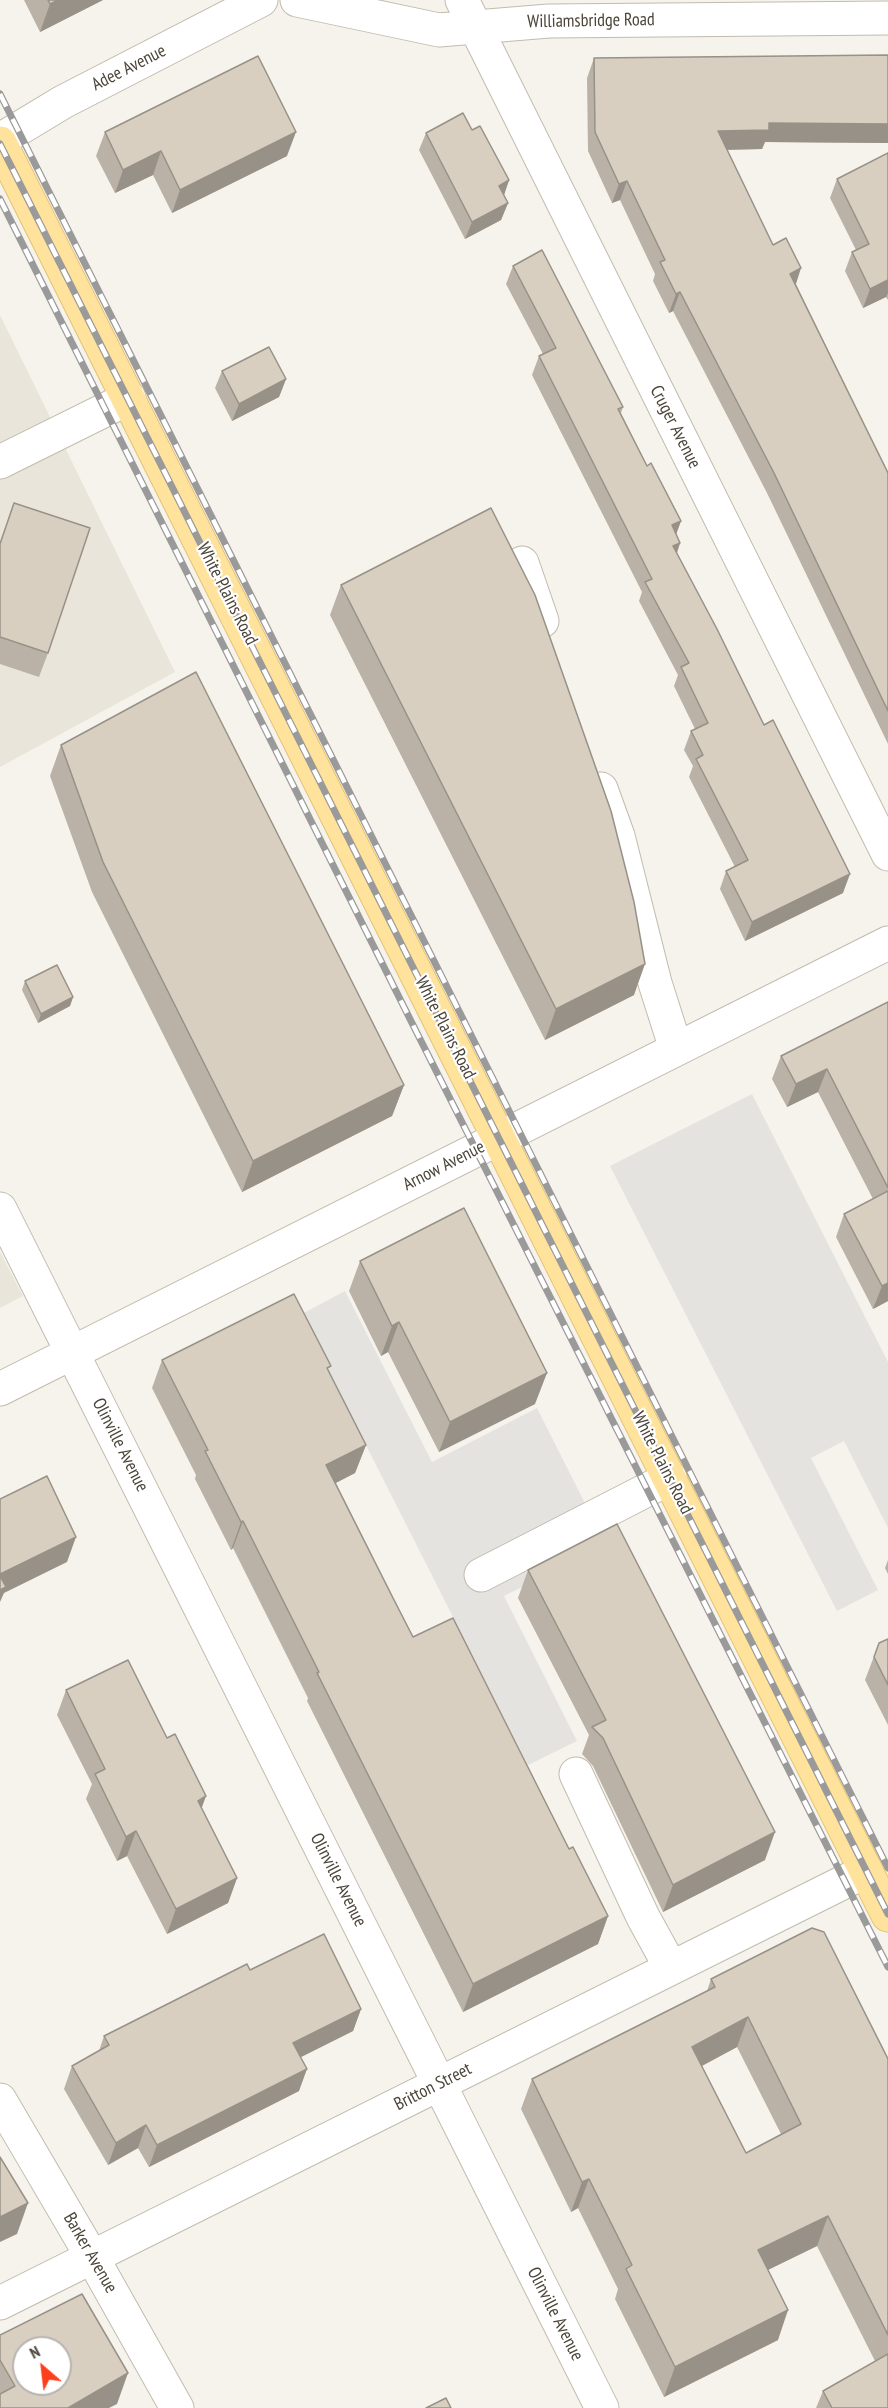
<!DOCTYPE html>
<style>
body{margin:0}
#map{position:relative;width:888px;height:2408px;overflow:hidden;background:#f6f3ec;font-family:"PT Sans Narrow",sans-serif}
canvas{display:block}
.north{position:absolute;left:12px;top:2336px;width:60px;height:60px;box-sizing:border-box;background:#fff;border:2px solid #b7b4b0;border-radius:50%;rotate:332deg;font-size:16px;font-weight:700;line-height:24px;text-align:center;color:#4b4439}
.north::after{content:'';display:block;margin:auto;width:21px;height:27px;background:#fc3f1d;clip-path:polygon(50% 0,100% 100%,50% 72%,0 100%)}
</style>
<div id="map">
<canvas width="888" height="2408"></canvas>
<div class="north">N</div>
</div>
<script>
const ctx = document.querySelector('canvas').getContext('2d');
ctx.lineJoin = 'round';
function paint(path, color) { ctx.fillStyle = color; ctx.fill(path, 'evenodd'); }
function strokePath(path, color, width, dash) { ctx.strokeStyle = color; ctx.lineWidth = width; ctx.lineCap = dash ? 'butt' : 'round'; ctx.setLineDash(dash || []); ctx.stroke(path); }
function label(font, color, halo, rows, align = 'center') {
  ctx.font = font + ' "PT Sans Narrow",sans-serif'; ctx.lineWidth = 4.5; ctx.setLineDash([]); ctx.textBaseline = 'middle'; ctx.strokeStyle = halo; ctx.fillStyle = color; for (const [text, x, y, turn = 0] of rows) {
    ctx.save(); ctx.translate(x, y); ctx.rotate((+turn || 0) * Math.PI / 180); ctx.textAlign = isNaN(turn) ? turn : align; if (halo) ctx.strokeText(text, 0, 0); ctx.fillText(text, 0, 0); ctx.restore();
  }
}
paint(new Path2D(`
 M 0,315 L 175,672 L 0,767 Z
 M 0,1252 L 23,1296 L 0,1308 Z`), '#eae5da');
paint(new Path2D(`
 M 752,1094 L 888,1362 L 888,1528 L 844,1441 L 811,1458 L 878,1590 L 837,1611 L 610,1166 Z
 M 345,1291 L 432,1462 L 537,1408 L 606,1545 L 504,1596 L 577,1741 L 528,1765 L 300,1315 Z`), '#e5e3e0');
const minor = new Path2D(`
 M 297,0 L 439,30 L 549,21 L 888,18
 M 462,0 L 888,854
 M 0,140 L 63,102 L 261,0
 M 0,462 L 129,398
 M 522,563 L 542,621
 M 601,789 L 618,836 L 655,983 L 676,1049
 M 0,1209 L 602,2408
 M 0,1389 L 888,943
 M 481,1575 L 670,1478
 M 576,1774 L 643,1917 L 671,1968
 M 0,2100 L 92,2257 L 177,2408
 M 0,2303 L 866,1871`);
const major = new Path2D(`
 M 0,143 L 888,1915`);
strokePath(minor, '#c2bbae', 35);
strokePath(major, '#e6c16a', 35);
strokePath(minor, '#fff', 33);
strokePath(major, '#ffe39c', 33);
const rail = new Path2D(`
 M 0,94 L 888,1868
 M 0,144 L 888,1914
 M 0,199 L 418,1035 L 888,1967`);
strokePath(rail, '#9a9a9a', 7);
strokePath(rail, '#fff', 4.5, [14]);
paint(new Path2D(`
 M 24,0 L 103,0 L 40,32 Z
 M 888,55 L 888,143 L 765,142 L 762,149 L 727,150 L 773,245 L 796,284 L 888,473 L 888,744 L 767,493 L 673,311 L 669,313 L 653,281 L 655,274 L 620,200 L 612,203 L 588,151 L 587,78 L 594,58 Z
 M 472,130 L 509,180 L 504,195 L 508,203 L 501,220 L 465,239 L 419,150 L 426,133 Z
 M 105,132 L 287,156 L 172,213 L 153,175 L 115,193 L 96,156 Z
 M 888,153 L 888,300 L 886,297 L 863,308 L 845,271 L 852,252 L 856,250 L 830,198 L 837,179 Z
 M 513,266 L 623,407 L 621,413 L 647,466 L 681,521 L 676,534 L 680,543 L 677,553 L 843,893 L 745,941 L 720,889 L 726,871 L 735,867 L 689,777 L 693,766 L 684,750 L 691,731 L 695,729 L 674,686 L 678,675 L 639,601 L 642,592 L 532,375 L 539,356 L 543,354 L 506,284 Z
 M 222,371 L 286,379 L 279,397 L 232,421 L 215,388 Z
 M 14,503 L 48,653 L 39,677 L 0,664 L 0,542 Z
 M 341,585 L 634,995 L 545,1040 L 330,615 Z
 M 61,745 L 404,1085 L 392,1116 L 242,1192 L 92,892 L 50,776 Z
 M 25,981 L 73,997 L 70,1006 L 38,1023 L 22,990 Z
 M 888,1002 L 888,1301 L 873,1309 L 836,1237 L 844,1214 L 873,1199 L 818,1092 L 787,1107 L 772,1079 L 781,1056 Z
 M 360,1261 L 535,1404 L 439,1452 L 388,1352 L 381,1356 L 349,1291 Z
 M 162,1360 L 329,1372 L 366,1445 L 355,1473 L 336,1483 L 413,1637 L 569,1849 L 608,1916 L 598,1944 L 463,2012 L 307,1701 L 308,1698 L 233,1548 L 231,1550 L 195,1479 L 196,1475 L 152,1388 Z
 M 888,1560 L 888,1574 L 885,1568 Z
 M 528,1570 L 765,1860 L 663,1912 L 593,1766 L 582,1754 L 589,1735 L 518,1598 Z
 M 888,1639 L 888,1725 L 865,1680 L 879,1643 Z
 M 66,1690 L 202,1809 L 237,1878 L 228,1903 L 167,1934 L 127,1856 L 117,1861 L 86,1799 L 92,1784 L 57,1715 Z
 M 250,1970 L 361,2009 L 353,2031 L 301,2057 L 299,2091 L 149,2167 L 138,2148 L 108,2165 L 64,2089 L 72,2066 L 99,2051 L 104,2036 Z
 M 711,1979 L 888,2059 L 888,2408 L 816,2408 L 823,2391 L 875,2361 L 817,2246 L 768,2270 L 778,2340 L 664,2397 L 615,2299 L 618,2289 L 578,2208 L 571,2212 L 521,2109 L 532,2079 L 707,1991 ZM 737,2047 L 781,2134 L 746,2153 L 702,2066 Z
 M 0,2335 L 117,2404 L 0,2408 Z`), '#bab2a6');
paint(new Path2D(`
 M 58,0 L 103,0 L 40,32 L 50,4 Z
 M 769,123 L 888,124 L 888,143 L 765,142 L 762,149 L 711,150 L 718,131 Z
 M 296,132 L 287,156 L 172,213 L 180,190 Z
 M 161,151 L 153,175 L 115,193 L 123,170 Z
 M 509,180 L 503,198 L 499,186 Z
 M 627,181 L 620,200 L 612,203 L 619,184 Z
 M 508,203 L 501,220 L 465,239 L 472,222 Z
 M 801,268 L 795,287 L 790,274 Z
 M 888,280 L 888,293 L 886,297 L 863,308 L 870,289 Z
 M 680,292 L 673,311 L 669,313 L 676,294 Z
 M 286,379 L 279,397 L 232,421 L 239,404 Z
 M 681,521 L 674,540 L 672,525 Z
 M 680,543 L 674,561 L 673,546 Z
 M 850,874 L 843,893 L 745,941 L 752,922 Z
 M 645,964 L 634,995 L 545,1040 L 556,1009 Z
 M 73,997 L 70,1006 L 38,1023 L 41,1014 Z
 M 827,1069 L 818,1092 L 787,1107 L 796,1084 Z
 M 404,1085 L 392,1116 L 242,1192 L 253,1161 Z
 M 888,1283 L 888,1301 L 873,1309 L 882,1286 Z
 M 399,1322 L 388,1352 L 381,1356 L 392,1326 Z
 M 547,1373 L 535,1404 L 439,1452 L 450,1422 Z
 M 366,1445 L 355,1473 L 316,1493 L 326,1465 Z
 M 243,1521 L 233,1548 L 231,1550 L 241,1522 Z
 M 76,1537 L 67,1562 L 4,1593 L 0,1602 L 0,1574 Z
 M 206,1796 L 197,1821 L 198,1801 Z
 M 136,1831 L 127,1856 L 117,1861 L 126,1837 Z
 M 775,1832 L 765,1860 L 663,1912 L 673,1885 Z
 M 237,1878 L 228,1903 L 167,1934 L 176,1909 Z
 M 608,1916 L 598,1944 L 463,2012 L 473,1984 Z
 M 361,2009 L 353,2031 L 285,2065 L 293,2043 Z
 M 748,2017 L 737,2047 L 681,2077 L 692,2047 Z
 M 307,2069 L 299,2091 L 149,2167 L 157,2145 Z
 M 146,2125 L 138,2148 L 108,2165 L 116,2143 Z
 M 589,2179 L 578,2208 L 571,2212 L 582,2182 Z
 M 28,2203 L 17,2234 L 0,2242 L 0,2217 Z
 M 828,2216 L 817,2246 L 747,2280 L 758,2250 Z
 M 788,2310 L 778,2340 L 664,2397 L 675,2367 Z
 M 128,2373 L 117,2404 L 109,2408 L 67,2408 Z`), '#979187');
const building = new Path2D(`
 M 48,0 L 58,0 L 50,4 Z
 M 888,55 L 888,124 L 769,123 L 769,130 L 718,131 L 773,245 L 786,238 L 801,268 L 790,274 L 888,473 L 888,711 L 774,473 L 680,292 L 676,294 L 660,262 L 665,260 L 627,181 L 619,184 L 595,132 L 594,58 Z
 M 258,56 L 296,132 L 180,190 L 161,151 L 123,170 L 105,132 Z
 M 463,113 L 472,130 L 480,126 L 509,180 L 499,186 L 508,203 L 472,222 L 426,133 Z
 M 888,153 L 888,280 L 870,289 L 852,252 L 869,244 L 837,179 Z
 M 542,250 L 623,407 L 618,409 L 647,466 L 651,463 L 681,521 L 672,525 L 680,543 L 673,546 L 717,629 L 764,725 L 773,720 L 850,874 L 752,922 L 726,871 L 748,860 L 696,759 L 703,755 L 691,731 L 708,723 L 681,667 L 689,663 L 645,582 L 652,579 L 539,356 L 556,348 L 513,266 Z
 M 269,347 L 286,379 L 239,404 L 222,371 Z
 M 14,503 L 90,528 L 48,653 L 0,637 L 0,544 Z
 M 491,508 L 535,595 L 611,811 L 634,902 L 645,964 L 556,1009 L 341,585 Z
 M 196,672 L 404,1085 L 253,1161 L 103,862 L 61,745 Z
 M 57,965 L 73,997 L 41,1014 L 25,981 Z
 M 888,1002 L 888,1188 L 827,1069 L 796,1084 L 781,1056 Z
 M 888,1191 L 888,1283 L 882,1286 L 844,1214 Z
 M 464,1208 L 547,1373 L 450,1422 L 399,1322 L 392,1326 L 360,1261 Z
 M 294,1294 L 331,1366 L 327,1368 L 366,1445 L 326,1465 L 393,1598 L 413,1637 L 453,1618 L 569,1849 L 573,1847 L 608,1916 L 473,1984 L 317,1673 L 319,1672 L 243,1521 L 241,1522 L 205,1451 L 208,1450 L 162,1360 Z
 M 47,1476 L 76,1537 L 0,1574 L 0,1499 Z
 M 617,1524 L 775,1832 L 673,1885 L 603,1738 L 592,1727 L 606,1720 L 528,1570 Z
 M 0,1576 L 6,1587 L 0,1590 Z
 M 888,1639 L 888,1685 L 874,1657 L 879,1643 Z
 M 128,1660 L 167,1738 L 175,1734 L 206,1796 L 198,1801 L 237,1878 L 176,1909 L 136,1831 L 126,1837 L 95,1774 L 105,1769 L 66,1690 Z
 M 812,1928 L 824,1932 L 888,2059 L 888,2335 L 828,2216 L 758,2250 L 788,2310 L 675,2367 L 626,2269 L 632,2265 L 589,2179 L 582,2182 L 532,2079 L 715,1987 L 711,1979 ZM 748,2017 L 801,2124 L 746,2153 L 692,2047 Z
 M 324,1934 L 361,2009 L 293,2043 L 307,2069 L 157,2145 L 146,2125 L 116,2143 L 72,2066 L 109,2045 L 104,2036 L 247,1964 L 250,1970 Z
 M 0,2157 L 28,2203 L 0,2217 Z
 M 82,2294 L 128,2373 L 68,2408 L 0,2408 L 0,2394 L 15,2386 L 0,2360 L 0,2335 ZM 24,2348 L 60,2348 L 60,2384 L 24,2384 Z
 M 888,2354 L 888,2408 L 832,2408 L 823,2391 Z
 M 446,2398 L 451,2408 L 426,2408 Z`);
paint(building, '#d8cfc1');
strokePath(building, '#979187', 1.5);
label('18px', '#4b4439', '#fff', [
 ["Williamsbridge Road",591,21,-1],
 ["Adee Avenue",129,68,-27],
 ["Cruger Avenue",675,427,63],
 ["White Plains Road",227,594,63],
 ["White Plains Road",445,1028,63],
 ["Arnow Avenue",444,1166,-27],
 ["Olinville Avenue",120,1445,63],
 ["White Plains Road",662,1463,63],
 ["Olinville Avenue",338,1880,63],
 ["Britton Street",433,2087,-27],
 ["Barker Avenue",90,2253,60],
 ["Olinville Avenue",555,2314,63]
]);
</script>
